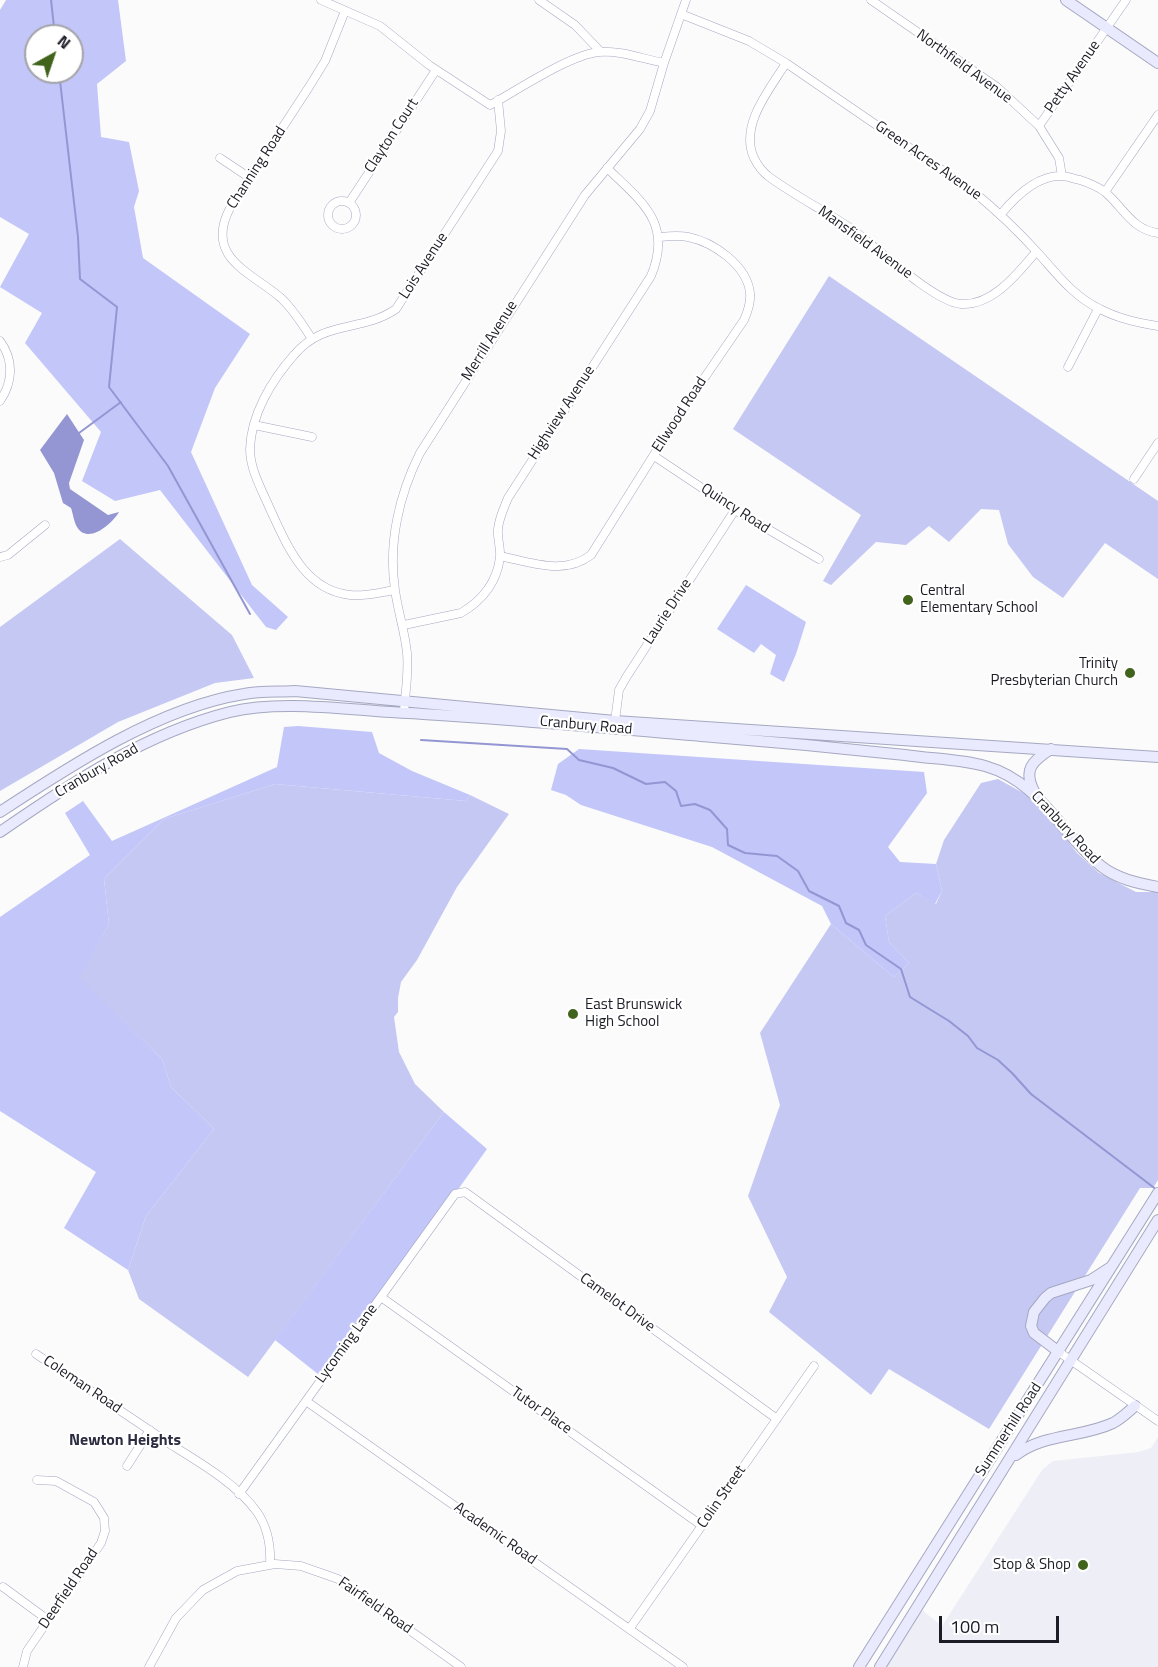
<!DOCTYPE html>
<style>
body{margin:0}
#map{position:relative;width:1158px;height:1667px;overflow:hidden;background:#fbfbfb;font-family:"Titillium Web",sans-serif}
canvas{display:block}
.north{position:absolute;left:24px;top:24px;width:60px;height:60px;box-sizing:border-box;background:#fff;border:2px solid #a4a4a8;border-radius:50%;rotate:40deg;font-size:16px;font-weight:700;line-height:24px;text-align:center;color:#1b1c25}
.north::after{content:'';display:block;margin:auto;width:21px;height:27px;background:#41631b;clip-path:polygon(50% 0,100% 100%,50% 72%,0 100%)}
.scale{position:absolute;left:939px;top:1616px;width:120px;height:27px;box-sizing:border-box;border:3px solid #1b1c25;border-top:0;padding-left:8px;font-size:18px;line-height:21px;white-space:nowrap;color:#1b1c25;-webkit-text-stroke:4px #fff;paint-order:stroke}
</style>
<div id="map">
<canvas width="1158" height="1667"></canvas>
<div class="north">N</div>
<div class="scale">100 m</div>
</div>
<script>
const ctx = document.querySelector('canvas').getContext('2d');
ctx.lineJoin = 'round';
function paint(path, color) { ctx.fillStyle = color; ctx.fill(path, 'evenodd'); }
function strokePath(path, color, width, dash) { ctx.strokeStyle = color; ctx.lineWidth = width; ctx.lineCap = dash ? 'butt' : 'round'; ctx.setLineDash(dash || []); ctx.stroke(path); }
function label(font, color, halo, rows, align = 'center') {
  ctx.font = font + ' "Titillium Web",sans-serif'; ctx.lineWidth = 4.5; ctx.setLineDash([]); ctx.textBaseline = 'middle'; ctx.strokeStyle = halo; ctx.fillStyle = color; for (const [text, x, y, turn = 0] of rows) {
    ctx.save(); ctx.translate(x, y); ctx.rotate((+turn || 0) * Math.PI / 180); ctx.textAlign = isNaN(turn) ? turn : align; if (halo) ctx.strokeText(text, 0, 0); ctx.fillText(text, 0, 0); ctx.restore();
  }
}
paint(new Path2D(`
 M 1158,1437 L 1158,1667 L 886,1667 L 922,1610 L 942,1626 L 1042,1470 L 1053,1461 L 1138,1452 L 1151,1448 Z`), '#eeeff6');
paint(new Path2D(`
 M 829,276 L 1158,501 L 1158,579 L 1105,543 L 1063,598 L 1033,577 L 1008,544 L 999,510 L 981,509 L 949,542 L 929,526 L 906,545 L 876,542 L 831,585 L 823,581 L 861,515 L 733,429 Z
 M 120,539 L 232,635 L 254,678 L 215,683 L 118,722 L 0,791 L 0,627 Z
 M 998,779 L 1025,794 L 1048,816 L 1077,853 L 1099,873 L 1136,892 L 1158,892 L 1158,1180 L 1153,1188 L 1140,1188 L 989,1429 L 889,1369 L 871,1395 L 769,1312 L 787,1277 L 748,1196 L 780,1105 L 760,1033 L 831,924 L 894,977 L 909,963 L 889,942 L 885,916 L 916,893 L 936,904 L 942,891 L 936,864 L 944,840 L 981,783 Z
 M 275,784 L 466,801 L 470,795 L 509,814 L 457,887 L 417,960 L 401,982 L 398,998 L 398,1012 L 394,1017 L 399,1052 L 415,1084 L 444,1112 L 248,1377 L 139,1299 L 128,1270 L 146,1216 L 214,1129 L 171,1087 L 162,1059 L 78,978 L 109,924 L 104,879 L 164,819 Z`), '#c4c8f3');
paint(new Path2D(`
 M 6,0 L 118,0 L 126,61 L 97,84 L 101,137 L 129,142 L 139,191 L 134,207 L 143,258 L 250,334 L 215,388 L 191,452 L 252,585 L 288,617 L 276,630 L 266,627 L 160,490 L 115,501 L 82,481 L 101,432 L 25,343 L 42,313 L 0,287 L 29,234 L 0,217 L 0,10 ZM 36,36 L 72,36 L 72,72 L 36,72 Z
 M 746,585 L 806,622 L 796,654 L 784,682 L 770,674 L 776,655 L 761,644 L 754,653 L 717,629 Z
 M 298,726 L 372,732 L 379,753 L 412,771 L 470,795 L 466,801 L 275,784 L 164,819 L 104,879 L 109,924 L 79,978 L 162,1059 L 171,1087 L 214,1129 L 146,1216 L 128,1270 L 64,1228 L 96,1172 L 0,1111 L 0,917 L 90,855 L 65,813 L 83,801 L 112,841 L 277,767 L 284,727 Z
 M 579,749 L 924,772 L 927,793 L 888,847 L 900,862 L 936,864 L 942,891 L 935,904 L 916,893 L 885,916 L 889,942 L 909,963 L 894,977 L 831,924 L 822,906 L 712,847 L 581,805 L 566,795 L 551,790 L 558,764 Z
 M 444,1112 L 487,1149 L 323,1378 L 275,1340 Z`), '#c2c6f9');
paint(new Path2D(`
 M 67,414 L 84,440 L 69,483 L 70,489 L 108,515 L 119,512 C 112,524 88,545 77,527 C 74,522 73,514 71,508 L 63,503 L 54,473 L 40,450 Z`), '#9396d3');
strokePath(new Path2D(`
 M 51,0 L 55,36
 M 59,72 L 78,237 L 80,279 L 117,307 L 109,387 L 168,466 L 250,614
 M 79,433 L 121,402
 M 421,740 L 567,749 L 579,760 L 613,768 L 646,784 L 665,782 L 676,791 L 681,806 L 695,804 L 710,810 L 727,829 L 728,845 L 745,853 L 777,856 L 798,871 L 809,891 L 839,906 L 846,923 L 859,930 L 866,945 L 901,969 L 910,997 L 949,1021 L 968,1036 L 977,1048 L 998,1060 L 1012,1073 L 1031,1094 L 1157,1190`), '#9396d3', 2);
const street = new Path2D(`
 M 321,0 L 380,26 L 429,65 L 490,105 C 518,90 569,55 599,52 C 620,50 643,59 664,63
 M 539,0 L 575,25 L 601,52
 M 871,0 L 997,87 L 1039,126 L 1059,158 L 1062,176
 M 681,14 L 749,41 L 786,63 L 974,192 C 997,211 1018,231 1038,253 C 1057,274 1074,297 1100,309 C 1119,319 1138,323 1158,326
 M 786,63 C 770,89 739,125 754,158 C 757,164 763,172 768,176 C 796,197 828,212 856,232 C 878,249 935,302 961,304 C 993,306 1018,273 1036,252
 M 1039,126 L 1126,0
 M 220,158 L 250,178
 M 1105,192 L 1158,115
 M328 215a14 14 0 1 1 28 0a14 14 0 1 1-28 0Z
 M 349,203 L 436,70
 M 1001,214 C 1015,197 1038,175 1062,176 C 1067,176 1074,179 1080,180 C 1089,183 1097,186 1105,192 C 1123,207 1132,230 1158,233
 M 312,339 C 302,324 294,310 281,298 C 251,272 204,258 230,208 L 309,87 L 325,61 L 345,11
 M 0,341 C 14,360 13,382 0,401
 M 1068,367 L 1098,309
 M 254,425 L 312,437
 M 654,456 L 735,510 L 819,559
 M 1134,479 L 1158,443
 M 500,556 C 530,562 564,576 591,555 L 679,415 L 744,320 C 748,311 751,302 750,293 C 747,265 713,242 688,237 C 679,235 669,236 660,237
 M 0,557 L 8,555 L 45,525
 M 395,590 C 381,592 365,597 350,595 C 304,590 287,545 270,509 C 262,490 250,470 250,449 C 251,414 272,380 294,355 C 324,319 361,333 396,309 L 498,151 L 501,131 L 498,100
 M 404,625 L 461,613 C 483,600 497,583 500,557 C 501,548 497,539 498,529 C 499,518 504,508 508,498 L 651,276 C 673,223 642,202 607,168
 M 404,713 C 405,693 409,673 407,653 C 405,632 398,612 395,590 C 388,543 399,495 420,453 L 585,195 L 640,129 L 650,111 L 664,63 L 686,0
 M 615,721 L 619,690 L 627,676 L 735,510
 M 381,1297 L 701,1525
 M 1059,1352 L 1158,1421
 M 36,1354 C 81,1384 125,1414 170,1444 C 199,1462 237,1484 257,1512 C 268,1528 271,1546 270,1565
 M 306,1401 L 683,1667
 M 127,1466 L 150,1430
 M 239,1494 L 455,1194 L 465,1192 L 777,1419
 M 3,1587 L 48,1620
 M 630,1628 L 814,1366
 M 23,1667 L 27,1651 L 101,1543 L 105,1531 L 104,1518 L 94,1502 L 56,1481 L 37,1480
 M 149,1667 L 176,1618 L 203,1590 L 237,1571 L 275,1564 L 301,1566 L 338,1579 L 461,1667`);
const secondary = new Path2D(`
 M 1066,0 L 1158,63
 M 1034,791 C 1023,770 1032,761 1051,749
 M 0,812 C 70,766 160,707 244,694 C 260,691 278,692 295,691 L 615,721 L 1158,757
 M 0,832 C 71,783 146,733 230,712 C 278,700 342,709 391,712 C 499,718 606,728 713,737 C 777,742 841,748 905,755 C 931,759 960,759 985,766 C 1041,782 1059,832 1101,866 C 1117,879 1138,883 1158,887
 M 1059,1352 L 1034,1333 L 1031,1326 L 1034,1312 L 1045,1298 L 1051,1293 L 1091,1280 L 1111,1267
 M 1016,1455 C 1045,1433 1081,1438 1113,1423 C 1121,1419 1128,1412 1135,1406
 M 859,1667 L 1158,1193
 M 880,1667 L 1158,1220`);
strokePath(street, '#a5a8c1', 9);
strokePath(secondary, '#a5a8c1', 12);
strokePath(street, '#fff', 8);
strokePath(secondary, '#e9eafe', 10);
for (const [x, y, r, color] of [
 [908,600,6,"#41631b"],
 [1130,673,6,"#41631b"],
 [573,1014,6,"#41631b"],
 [1083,1565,6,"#41631b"]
]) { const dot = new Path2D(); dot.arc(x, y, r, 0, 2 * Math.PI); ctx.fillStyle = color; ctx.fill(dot); strokePath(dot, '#fff', 2); }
label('15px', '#1b1c25', '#fff', [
 ["Northfield Avenue",964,67,36],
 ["Petty Avenue",1073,77,-55],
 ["Clayton Court",392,136,-57],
 ["Green Acres Avenue",928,161,35],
 ["Channing Road",257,168,-57],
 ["Mansfield Avenue",865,243,36],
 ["Lois Avenue",424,266,-57],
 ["Merrill Avenue",490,341,-58],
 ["Highview Avenue",562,413,-57],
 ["Ellwood Road",680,415,-57],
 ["Quincy Road",735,509,33],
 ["Laurie Drive",668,612,-57],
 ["Cranbury Road",586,726,5],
 ["Cranbury Road",97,771,-30],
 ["Cranbury Road",1065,828,47],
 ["Camelot Drive",617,1303,36],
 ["Lycoming Lane",347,1344,-54],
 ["Coleman Road",82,1385,34],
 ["Tutor Place",541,1411,35],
 ["Summerhill Road",1009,1430,-57],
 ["Colin Street",722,1497,-55],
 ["Academic Road",495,1534,35],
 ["Deerfield Road",69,1589,-56],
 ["Fairfield Road",375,1606,35]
]);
label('15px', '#1b1c25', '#fff', [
 ["Central",920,591],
 ["Elementary School",920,608],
 ["Trinity",1118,664,"right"],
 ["Presbyterian Church",1118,681,"right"],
 ["East Brunswick",585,1005],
 ["High School",585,1022],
 ["Stop & Shop",1071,1565,"right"]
], 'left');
label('bold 16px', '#2c2d41', '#fff', [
 ["Newton Heights",125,1441]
]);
</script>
